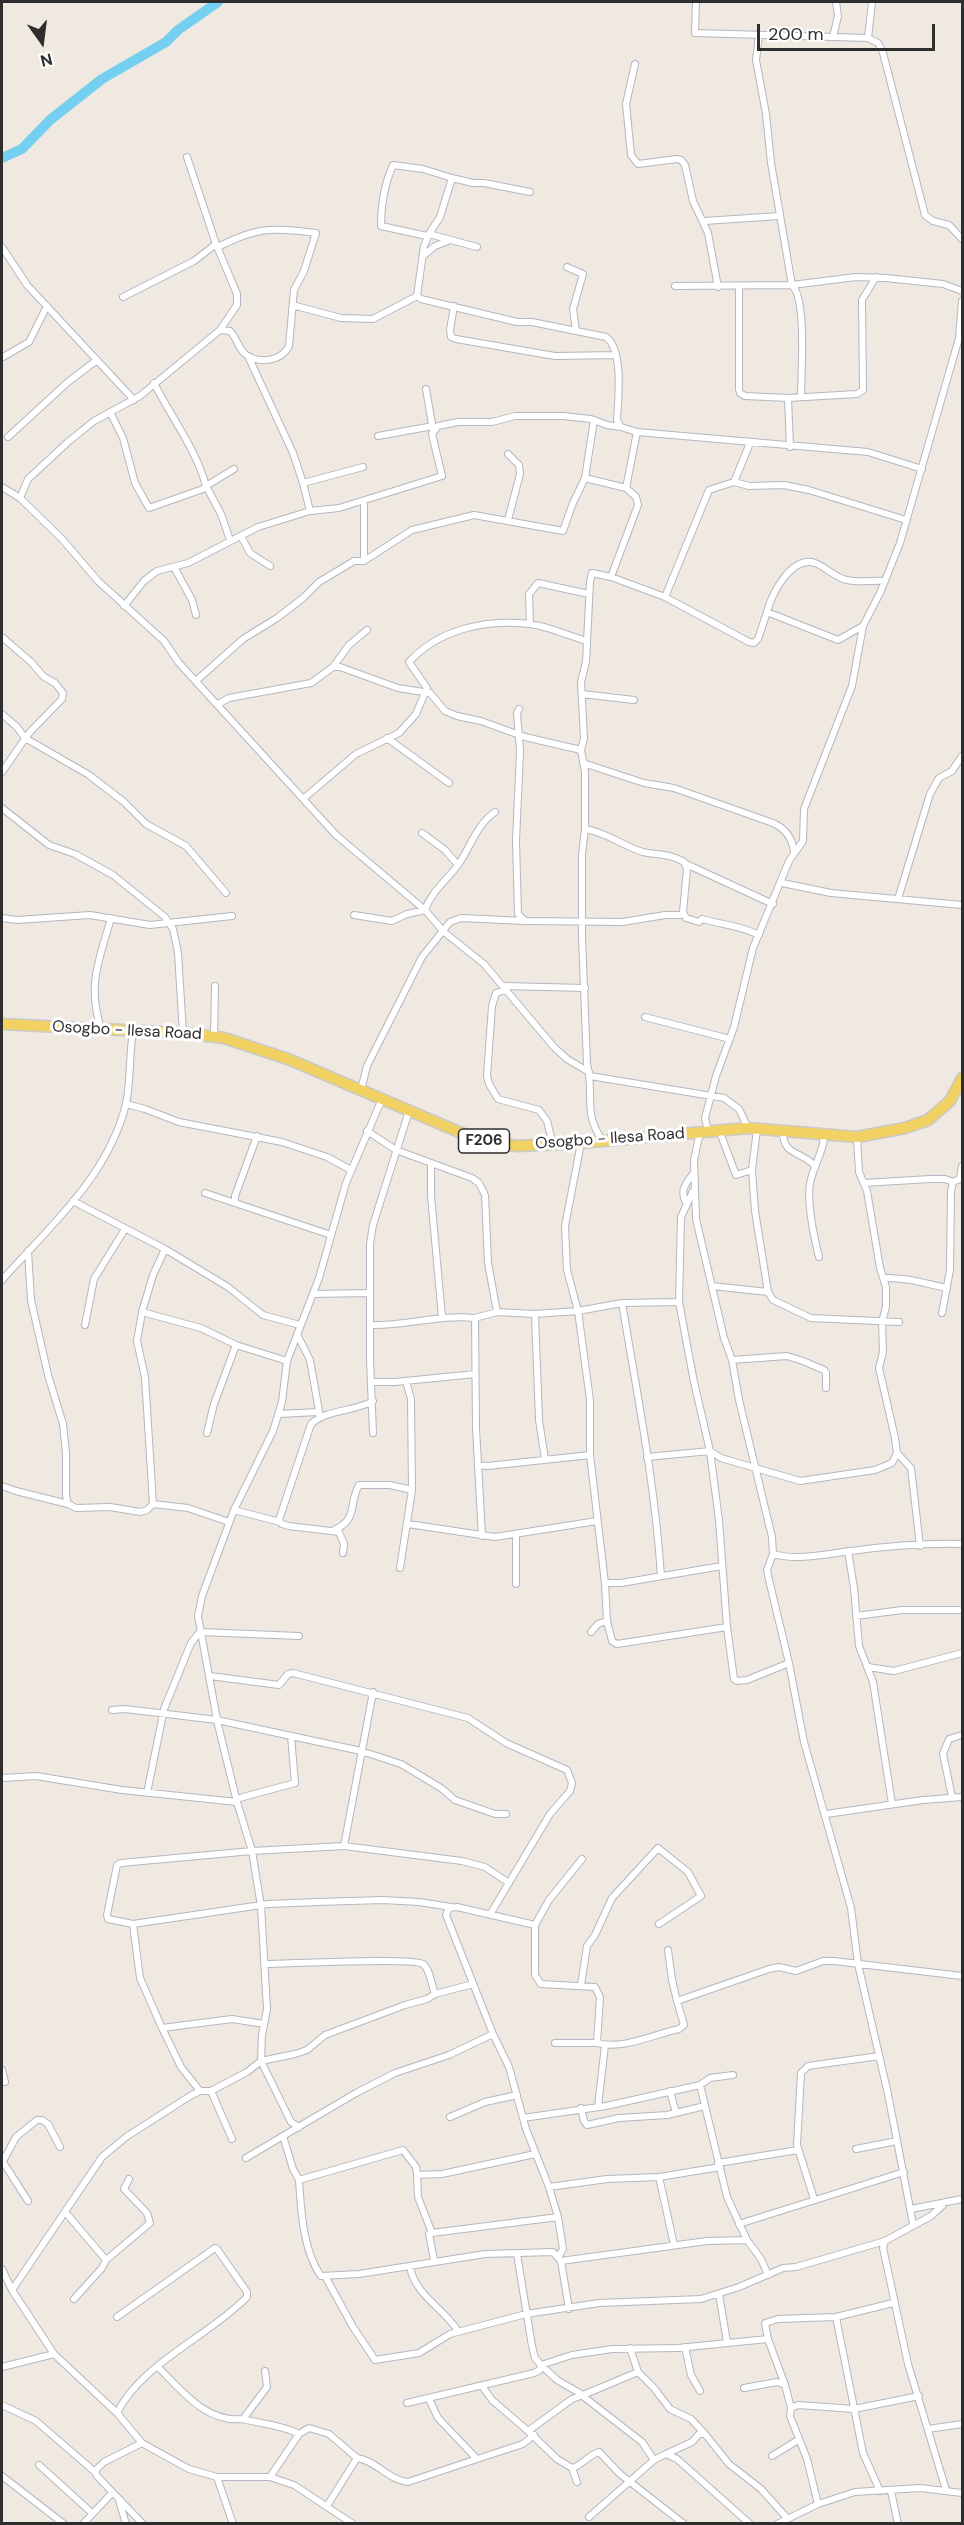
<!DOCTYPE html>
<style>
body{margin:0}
#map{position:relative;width:964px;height:2525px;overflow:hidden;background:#efe9e1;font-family:"DM Sans",sans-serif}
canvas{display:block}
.frame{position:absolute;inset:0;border:3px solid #2e2e2e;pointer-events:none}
.north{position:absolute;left:12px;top:12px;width:60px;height:60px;-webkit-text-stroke:4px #fff;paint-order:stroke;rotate:166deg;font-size:16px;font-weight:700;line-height:24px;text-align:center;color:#2e2e2e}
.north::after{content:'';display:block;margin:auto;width:21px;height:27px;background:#2e2e2e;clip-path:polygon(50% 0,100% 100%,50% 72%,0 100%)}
.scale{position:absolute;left:757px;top:24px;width:178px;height:27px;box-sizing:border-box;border:3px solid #2e2e2e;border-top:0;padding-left:8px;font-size:18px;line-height:21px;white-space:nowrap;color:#2e2e2e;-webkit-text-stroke:4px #fff;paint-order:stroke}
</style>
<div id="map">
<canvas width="964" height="2525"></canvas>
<div class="frame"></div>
<div class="north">N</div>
<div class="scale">200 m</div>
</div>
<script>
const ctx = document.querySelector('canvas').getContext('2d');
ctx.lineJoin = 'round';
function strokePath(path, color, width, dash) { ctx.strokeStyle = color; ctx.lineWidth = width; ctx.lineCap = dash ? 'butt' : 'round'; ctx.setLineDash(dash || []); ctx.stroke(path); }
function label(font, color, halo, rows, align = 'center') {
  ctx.font = font + ' "DM Sans",sans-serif'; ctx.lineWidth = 6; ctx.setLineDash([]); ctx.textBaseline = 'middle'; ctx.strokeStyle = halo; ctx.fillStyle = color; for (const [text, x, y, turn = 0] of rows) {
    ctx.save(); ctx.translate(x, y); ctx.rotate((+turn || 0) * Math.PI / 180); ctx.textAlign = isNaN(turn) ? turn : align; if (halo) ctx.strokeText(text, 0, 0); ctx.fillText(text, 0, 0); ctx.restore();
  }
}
strokePath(new Path2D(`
 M 2,158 L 22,149 L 50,120 L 102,79 L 166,42 L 178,30 L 218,2`), '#75cff0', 10);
const minor = new Path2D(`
 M 696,2 L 695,33 L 868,38 L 878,43 L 883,53 L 925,215 L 933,221 L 949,225 L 962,239
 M 759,35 L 756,60 L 766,114 L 771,163 L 792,285 C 807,299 801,375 801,397
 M 833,37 L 838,16 L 836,2
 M 868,38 L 872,2
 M 635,64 L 626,104 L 631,155 L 638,164 L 677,159 L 681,160 L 685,165 L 693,201 L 708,233 L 718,287
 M 452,178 L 473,183 L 484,183 L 530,192
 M 704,221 L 780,216
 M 427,236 L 381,226 C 381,204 384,185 393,165 L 423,169 L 452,178 L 440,217 L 429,234
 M 2,247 L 27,285 L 134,400
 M 218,247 C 257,227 273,227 316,233 L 304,271 L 294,290 L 289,346 C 281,362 256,365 243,352 C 238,346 236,337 230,331 L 220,330
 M 477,247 L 429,234 L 424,246 L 417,296 L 421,299 L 517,322 L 532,322 L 606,337 C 624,350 618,399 617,420 L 621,427 L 637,432 L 626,488 L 636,497 L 638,505 L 611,577 L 592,573 L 590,582 L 586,662 L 581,682 L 584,738 L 581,750
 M 423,256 L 435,246 L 448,241
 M 567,267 L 583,274 L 573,309 L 576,331
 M 675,286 L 792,285 L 856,277 L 886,278 L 943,284 L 962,291
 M 739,287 L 739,389 L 740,393 L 745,396 L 788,398 L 790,447
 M 123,297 L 194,261 L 216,244
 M 454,306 L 450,330 L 451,337 L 456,339 L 555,356 L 616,355
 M 292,309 L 296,306 L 341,318 L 373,319 L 417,296
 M 959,338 L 962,301
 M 248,356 L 293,453 L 303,483
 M 3,357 L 29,342 L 47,306
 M 426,389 L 433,430
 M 788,398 L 857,394 L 863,390 L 862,300 L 876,277
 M 110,412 L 123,438 L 135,483 L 149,508 L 203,489 L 206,486 C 196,449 171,417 154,383
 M 637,432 L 868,452 L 922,469
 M 378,436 L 433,426
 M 8,437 L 68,382 L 97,360
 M 585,478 L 626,488
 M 734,482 L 749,486 L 784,485 L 809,490 L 906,520
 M 2,487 L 20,498 L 62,539 L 98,581 L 164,641 L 179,663 L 336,835 L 425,910 L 444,932 L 484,964 L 554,1047 L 567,1059 L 589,1072
 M 20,498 L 28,479 L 68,442 L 94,421 L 140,396 L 220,330 L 237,305 L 237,294 L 216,244 L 187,157
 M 364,501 L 364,561
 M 310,511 L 339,508 L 442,476 L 432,434 L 438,426 L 458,422 L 492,422 L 515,416 L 563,416 L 591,419 L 607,425 L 621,427
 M 508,520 L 520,474 L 519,465 L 508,454
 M 241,536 L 250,553 L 270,566
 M 230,540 L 221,514 L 206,486 L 234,469
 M 174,567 L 192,600 L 196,615
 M 611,577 L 665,597 L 749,642 L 754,643 L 758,639 L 767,612 L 838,640 L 863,626
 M 665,597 L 709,490 L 734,482 L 750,443
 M 124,606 L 144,581 L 157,571 L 188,563 L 258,527 L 310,511 L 303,483 L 363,467
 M 767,612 C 771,594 792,555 815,563 C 826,567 835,578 847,580 C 860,583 873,580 885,581
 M 530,624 L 529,594 L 538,583 L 589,594
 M 2,637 L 31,662 L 44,677 L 55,683 L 63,693 L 62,699 L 29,733 L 2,772
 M 333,667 L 349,645 L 367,630
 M 197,680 L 243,639 L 277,618 L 303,598 L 319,582 L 354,561 L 364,561 L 412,530 L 474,515 L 563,531 L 573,503 L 585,478 L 594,420
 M 582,694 L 634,700
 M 218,704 L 229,698 L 311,683 L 333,667 L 340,667 L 398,688 L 430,693 L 445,711 L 457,716 L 481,721 L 525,737 L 581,750 L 585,772 L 585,829 C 606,832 625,847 643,852 C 657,855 672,854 684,862 L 687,869 L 683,912 L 686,918 L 699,922 L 702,919 C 723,925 739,925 759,935
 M 519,709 L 517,713 L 520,751 L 516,841 L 518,914 L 525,921 L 623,922 L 665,915 L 684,915
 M 2,714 L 17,727 L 25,738 L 89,775 L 124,802 L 146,824 L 186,846 L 226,893
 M 387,738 L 449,783
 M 583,763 L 644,783 L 674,788 L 773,823 C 786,829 793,838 794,853
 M 303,799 L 356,754 L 399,733 L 416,714 L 427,688 L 409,662 C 439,629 486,619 529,624 C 548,626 569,636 587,641
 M 2,808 L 49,845 L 75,854 L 113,875 L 165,917 L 173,929 L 178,953 L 183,1033
 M 585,829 L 582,854 L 582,937 L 587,1064 C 595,1094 582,1113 603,1141
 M 422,833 L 445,850 L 458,865
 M 686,864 L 773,904
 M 782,883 L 831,893 L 962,905
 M 898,899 L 930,794 L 939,778 L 952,771 L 962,756
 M 354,915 L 392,921 L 407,914 L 425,910 C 431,892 447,880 458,865 C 470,848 477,824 495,812
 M 2,918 L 17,920 L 90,915 L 150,925 L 232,916
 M 504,986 L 585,988
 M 505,990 L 496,993 L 492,1006 L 487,1076 L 489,1084 L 498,1099 L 539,1110 L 547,1121 L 553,1145
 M 645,1017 L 730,1039
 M 101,1029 C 87,984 99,961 111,918
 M 214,1037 L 215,986
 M 590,1076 L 724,1098 L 739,1109 L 748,1128
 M 361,1090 L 367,1066 L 422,957 L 450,922 L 461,918 L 525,921
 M 126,1104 L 145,1109 L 179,1122 L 282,1142 L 327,1157 L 351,1170
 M 757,1129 L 752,1170 L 755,1211 L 768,1292 L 773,1300 L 811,1318 L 899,1322
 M 719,1130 L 736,1175 L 752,1170
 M 367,1131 L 396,1150 L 472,1178 L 479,1183 L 485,1195 L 488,1263 L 497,1312
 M 708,1131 L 705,1118 L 716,1076 L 734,1027 L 753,948 L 789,861 L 803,841 L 804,809 L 852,686 L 863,626 L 880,593 L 900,543 L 959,338 L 962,335
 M 700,1132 L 694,1160 L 696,1219 L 724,1338 L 732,1360 L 739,1400 L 772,1537 L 773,1554 L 767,1570 L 769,1580 L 789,1663 L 804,1742 L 851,1908 L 858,1964 L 888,2094 L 913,2224
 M 783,1132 C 783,1155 800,1151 814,1165
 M 581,1143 L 565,1226 L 567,1270 L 578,1311 L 590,1400 L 590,1455 L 605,1583 L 607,1621 L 598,1624 L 591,1632
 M 431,1163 L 431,1196 L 442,1317
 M 960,1178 L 962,1166
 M 864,1183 L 930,1179 L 945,1179 L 953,1182
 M 693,1191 L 681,1217 L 679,1302 L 694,1382 L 710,1451 L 719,1520 L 727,1627
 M 205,1193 L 331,1235
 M 73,1201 L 165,1249 L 228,1287 L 263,1315 L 300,1325
 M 235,1203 L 235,1196 L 257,1136
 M 687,1204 C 679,1192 685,1184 693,1174
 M 28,1251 L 31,1300 L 48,1375 L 63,1424 L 66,1453 L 66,1496 L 68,1504 L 76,1508 L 110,1507 L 140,1512 L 147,1510 L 153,1504 L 188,1508 L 229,1522
 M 819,1257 C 814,1237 807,1203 810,1183 C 813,1167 825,1149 824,1134
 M 884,1278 C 906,1277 926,1284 947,1288
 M 2,1280 C 49,1227 108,1177 126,1104 C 131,1080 129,1055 133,1031
 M 712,1286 L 768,1292
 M 313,1294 L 369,1293
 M 622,1303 C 637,1393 655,1484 661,1576
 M 142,1312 L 153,1275 L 165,1249
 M 942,1313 L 950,1270 L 951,1192 L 953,1182 L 962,1178
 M 535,1314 L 539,1420 L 545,1459
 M 85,1325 L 94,1279 L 125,1229
 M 371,1325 C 406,1326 440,1314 475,1318
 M 297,1334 L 310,1360 L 320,1417
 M 732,1360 L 787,1356 L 803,1361 L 824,1370 L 826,1373 L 826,1388
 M 372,1382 L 395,1382 L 475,1374
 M 279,1414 L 318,1412
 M 207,1433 L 214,1404 L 236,1345
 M 373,1433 L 370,1360 L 370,1244 L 373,1225 L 409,1111
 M 897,1453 L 911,1468 L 920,1546
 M 647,1457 L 710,1451 L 721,1458 L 800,1481 L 875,1470 L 892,1463 L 897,1453 L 895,1438 L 879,1368 L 883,1352 L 882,1322 L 886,1307 L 886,1287 L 880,1268 L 867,1191 L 859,1172 L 857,1137
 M 478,1465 L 488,1466 L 590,1455
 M 2,1486 L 16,1491 L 68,1504
 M 153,1504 L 145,1377 L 137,1341 L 142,1312 L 201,1328 L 236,1345 L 287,1361
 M 234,1510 L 280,1522
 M 408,1524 L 495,1537 L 597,1521
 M 334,1530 C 359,1519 348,1504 359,1485 L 390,1485 L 412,1490
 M 516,1535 L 516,1584
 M 482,1536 L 476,1428 L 475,1318 L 497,1312 L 535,1314 L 578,1311 L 622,1303 L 679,1302
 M 848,1551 L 854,1588 L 859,1646 L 873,1682 L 892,1804
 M 343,1553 L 344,1544 L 339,1532 L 289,1526 L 282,1524 L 279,1520 L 311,1424 C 327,1409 354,1412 373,1401
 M 773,1554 C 797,1561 827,1554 851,1551 C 888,1546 926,1543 962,1544
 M 400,1568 L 412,1490 L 411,1399 L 406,1381
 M 605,1583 L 621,1583 L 722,1566
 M 856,1616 L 902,1610 L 962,1610
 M 607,1621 L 612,1641 L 617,1644 L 727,1627 L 734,1679 L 737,1681 L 747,1680 L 789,1663
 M 868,1667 L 894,1671 L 962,1653
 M 210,1676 L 279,1685 L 288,1674 L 293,1673 L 468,1718 L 506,1743 L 567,1770 L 572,1783 L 570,1791 L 550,1814 L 491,1913
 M 112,1710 L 125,1709 L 217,1720 L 361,1751 L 401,1764 L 441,1788 L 455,1800 L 495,1814 L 506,1814
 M 2,1778 L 36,1776 L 122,1790 L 237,1802
 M 147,1793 L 164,1709 L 191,1643 L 200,1632 L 299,1636
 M 952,1797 L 943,1754 L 949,1739 L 962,1735
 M 236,1799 L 295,1783 L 291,1736
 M 826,1814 L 923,1800 L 962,1797
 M 344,1846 L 373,1692
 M 451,1907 L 419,1902 L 383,1900 L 318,1902 L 268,1904 L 133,1924 L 108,1919 L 107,1915 L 117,1865 L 121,1863 L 252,1851 L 344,1846 L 462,1861 L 485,1867 L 509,1883
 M 133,1924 L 140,1978 L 162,2028 L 232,2019 L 264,2024
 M 535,1925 L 535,1975 L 541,1984 L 595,1987 L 600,1997 L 597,2043 C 624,2050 654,2034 679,2029 L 684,2025 L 677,2001 L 769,1969 L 779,1967 L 796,1971 L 823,1961 L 834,1961 L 962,1976
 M 668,1950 L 672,1980 L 677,2001
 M 264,1964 C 286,1964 413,1957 423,1964 C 430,1969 432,1987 435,1994 L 473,1984
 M 581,1985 L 587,1946 L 595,1935 L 612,1898 L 658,1848 L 688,1872 L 701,1896 L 659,1924
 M 162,2028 L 181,2067 L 200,2091
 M 555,2043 L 597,2043
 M 2,2070 L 5,2082
 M 733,2075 L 710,2078 L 700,2085 L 727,2197 L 747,2240 L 761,2259 L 768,2275
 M 670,2091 L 676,2113
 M 598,2107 L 605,2045
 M 581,2108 L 584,2121 L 587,2125 L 619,2118 L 667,2115 L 705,2106
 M 450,2117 L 485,2102 L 517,2095
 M 523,2118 L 606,2106 L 700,2085
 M 299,2127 L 291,2122 L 261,2061 L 295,2054 L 307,2050 L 325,2035 L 405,2005 L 427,1999 L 435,1994
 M 232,2139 L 211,2091 L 247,2072 L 261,2061 L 262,2035 L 267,2009 L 261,1906 L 252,1851 L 237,1802 L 218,1725 L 198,1616 L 202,1596 L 234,1510 L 273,1431 L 282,1402 L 287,1361 L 319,1278 L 346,1183 L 382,1099
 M 856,2149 L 897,2141
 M 246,2158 L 283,2136
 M 3,2162 L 28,2201
 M 2,2163 L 16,2137 L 37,2120 L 42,2120 L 48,2124 L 60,2147
 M 718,2163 L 798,2150
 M 417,2175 L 416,2167 L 403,2150 L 299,2180 L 293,2169 L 283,2136 L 356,2093 L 395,2073 L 449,2055 L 493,2034
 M 659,2177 L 674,2245
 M 299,2180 C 301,2210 303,2251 321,2276 L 359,2274 L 485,2254 L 553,2252 L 561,2261 L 569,2309
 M 549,2187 L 607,2179 L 659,2177 L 720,2167
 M 814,2199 L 797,2145 L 801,2073 L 808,2066 L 879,2056
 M 944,2204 L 931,2216 L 885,2241 L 883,2248 L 908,2364 L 946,2490
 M 911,2209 L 962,2199
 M 66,2213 L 106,2260 L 102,2268 L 74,2299
 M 739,2224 L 904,2172
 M 432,2233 L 418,2197 L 417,2175 L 442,2174 L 535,2154
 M 517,2254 L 532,2346 L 535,2358 L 541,2365 L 572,2355 L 612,2349 L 678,2348 L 768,2339 L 765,2323 L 778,2319 L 836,2317 L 893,2303
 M 559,2256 L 563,2249 L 558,2217 L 549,2187 L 526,2129 L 509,2067 L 493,2034 L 446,1915 L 449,1908 L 457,1907 L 535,1925 L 549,1900 L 582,1859
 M 106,2260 L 150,2223 L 147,2213 L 124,2189 L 129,2179
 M 434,2260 L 429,2234 L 432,2233 L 558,2217
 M 561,2261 L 707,2241 L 747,2240
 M 410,2266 C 414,2295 444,2308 458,2331
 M 2,2269 L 12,2290 L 54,2354 L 117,2413 L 142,2443 L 189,2469 L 217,2477 L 270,2477 L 294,2485 L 353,2524
 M 325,2276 L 353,2327 L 375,2360 L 419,2353 L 450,2334 L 526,2314 L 599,2303 L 701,2299 L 739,2287 L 783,2268 L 796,2267 L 885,2241
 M 12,2290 L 102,2157 L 126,2137 L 190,2096 L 200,2091 L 211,2091
 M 719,2294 L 727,2342
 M 117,2317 L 215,2248 L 217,2249 L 247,2292 L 247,2297 C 208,2337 142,2363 117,2413
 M 836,2317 L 863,2453 L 880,2491
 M 768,2339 L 785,2385 L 791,2408
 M 685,2347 L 691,2375 L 700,2391
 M 630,2348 L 638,2372 L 583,2395 L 584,2397 L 642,2442 L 654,2460 L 666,2454 L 677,2459 L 750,2524
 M 2,2367 L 54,2354
 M 158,2367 C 182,2391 206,2423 243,2419
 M 265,2371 L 267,2387 L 243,2419 C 261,2424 283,2425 299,2434 L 309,2428 L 329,2434 L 357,2458
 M 638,2372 L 654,2388 L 670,2409 L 691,2419 L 705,2434
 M 482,2386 L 492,2400 L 528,2431
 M 744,2388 L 777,2382 L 785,2385
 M 429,2399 L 438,2418 L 477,2459 L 523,2444 L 534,2435
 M 407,2403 L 534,2373 L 540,2370 L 541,2365 L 557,2380 L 583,2395 L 572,2399 L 528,2431 L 557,2459 L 572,2468 L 577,2482
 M 2,2405 L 36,2421 L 95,2472
 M 928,2429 L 962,2424
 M 142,2443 L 104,2462 L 95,2471 L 97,2476 L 143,2524
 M 666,2454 L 692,2442 L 699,2434 L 705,2434 L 729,2464 L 761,2489 L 787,2518
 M 772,2456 L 798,2440
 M 39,2465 L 92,2513
 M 572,2468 C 583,2465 588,2455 599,2452 L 620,2474 L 684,2524
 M 2,2476 L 64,2524
 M 217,2477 L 233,2524
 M 270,2477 L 299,2434
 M 891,2491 L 898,2524
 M 119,2500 L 126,2524
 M 818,2504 L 807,2459 L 790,2416 L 791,2408 L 798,2405 L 854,2409 L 919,2396
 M 327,2506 L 357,2458 C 377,2461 388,2480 408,2482 L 477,2459
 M 589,2517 L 654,2460
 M 83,2524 L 112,2493
 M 777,2524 L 818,2504 L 855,2492 L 920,2488 L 962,2493`);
const primary = new Path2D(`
 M 2,1024 L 183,1033 L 224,1038 L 288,1059 L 478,1140 L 517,1146 L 581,1143 L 748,1128 L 857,1137 L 905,1128 L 928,1120 L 950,1101 L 962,1078`);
strokePath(minor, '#b4b7c1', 8);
strokePath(primary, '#c9c9c9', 13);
strokePath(minor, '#fff', 6);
strokePath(primary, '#f2d163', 10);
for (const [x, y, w] of [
 [484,1141,51]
]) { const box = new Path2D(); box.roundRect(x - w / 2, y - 12, w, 24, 4.5); ctx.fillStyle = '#fff'; ctx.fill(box); strokePath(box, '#2e2e2e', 1.5); }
label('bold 15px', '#2e2e2e', null, [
 ["F206",484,1141]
]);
label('16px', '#2e2e2e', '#fff', [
 ["Osogbo - Ilesa Road",127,1031,3],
 ["Osogbo - Ilesa Road",610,1139,-4]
]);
</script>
